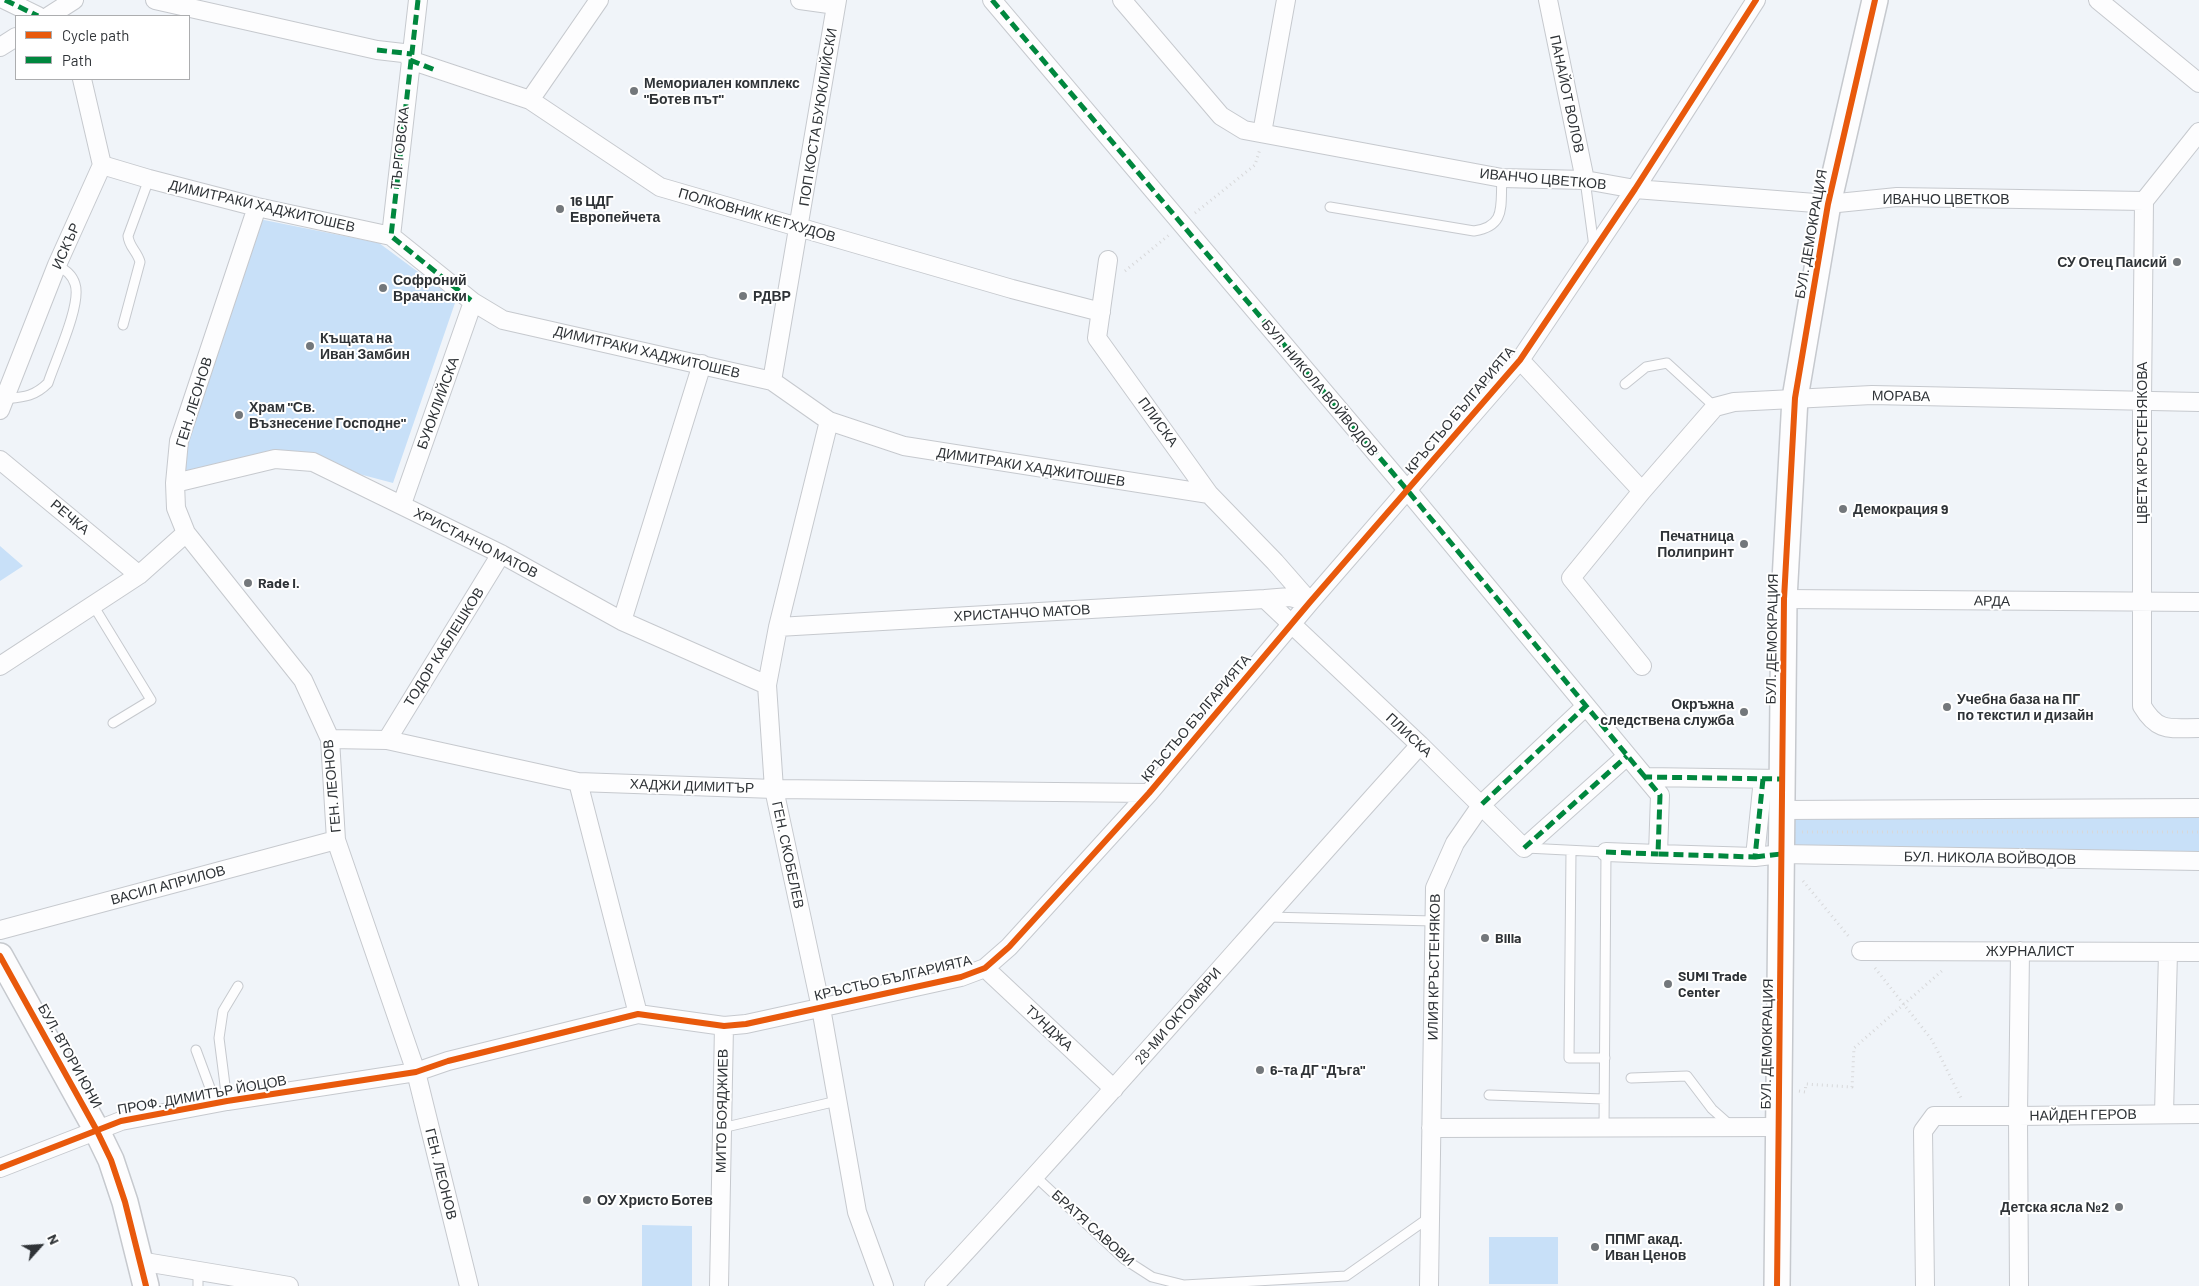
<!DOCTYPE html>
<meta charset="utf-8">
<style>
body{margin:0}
#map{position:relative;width:2199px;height:1286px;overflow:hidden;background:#f0f4f9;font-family:Barlow,sans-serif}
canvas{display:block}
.legend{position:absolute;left:15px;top:15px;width:175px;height:65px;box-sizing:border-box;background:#fff;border:1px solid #acadaf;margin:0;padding:6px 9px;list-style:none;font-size:15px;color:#2f3337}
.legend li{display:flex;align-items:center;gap:10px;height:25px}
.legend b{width:25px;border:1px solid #acadaf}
.north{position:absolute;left:15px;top:1221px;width:50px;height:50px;-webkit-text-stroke:4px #fff;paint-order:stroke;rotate:64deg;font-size:14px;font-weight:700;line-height:20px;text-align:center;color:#2f3337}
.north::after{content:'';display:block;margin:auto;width:18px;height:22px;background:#2f3337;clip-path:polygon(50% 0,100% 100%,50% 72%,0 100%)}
</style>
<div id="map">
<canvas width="2199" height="1286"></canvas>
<ul class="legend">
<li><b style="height:6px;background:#e8590c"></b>Cycle path</li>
<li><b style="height:6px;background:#00873e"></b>Path</li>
</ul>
<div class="north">N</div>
</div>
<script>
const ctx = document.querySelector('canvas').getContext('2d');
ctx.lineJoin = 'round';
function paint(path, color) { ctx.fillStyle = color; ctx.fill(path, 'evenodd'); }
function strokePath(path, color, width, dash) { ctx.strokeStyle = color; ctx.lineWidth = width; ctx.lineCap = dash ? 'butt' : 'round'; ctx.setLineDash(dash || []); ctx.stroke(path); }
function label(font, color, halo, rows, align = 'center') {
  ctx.font = font + ' Barlow,sans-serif'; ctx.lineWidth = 4; ctx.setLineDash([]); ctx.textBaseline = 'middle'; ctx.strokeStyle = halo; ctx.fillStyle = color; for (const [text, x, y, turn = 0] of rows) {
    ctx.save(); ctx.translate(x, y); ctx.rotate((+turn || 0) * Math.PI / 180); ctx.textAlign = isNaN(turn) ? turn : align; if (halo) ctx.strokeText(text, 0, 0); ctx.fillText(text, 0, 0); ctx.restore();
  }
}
paint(new Path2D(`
 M 259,219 L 379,243 L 456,300 L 393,483 L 272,451 L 187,472 L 178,456 Z
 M 0,546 L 23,566 L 0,581 Z
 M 2199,808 L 2199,855 L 1781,854 L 1782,810 Z
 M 642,1225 L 692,1226 L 692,1286 L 642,1286 Z
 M 1489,1237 L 1558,1237 L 1558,1284 L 1489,1284 Z`), '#c8e0f8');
const lane = new Path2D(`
 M 1585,180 L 1594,247
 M 1330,207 L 1474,231 C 1507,226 1500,205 1502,178
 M 123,325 L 140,262 C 137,251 129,247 128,236 L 149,179
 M 1625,384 L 1646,367 L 1667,363 L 1715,407
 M 4,399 C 23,397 34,397 48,383 C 55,361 82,304 75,284 C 72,274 65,270 57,265
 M 93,605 L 151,700 L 113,723
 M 1526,848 L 1606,852 L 1604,1127
 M 1571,851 L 1569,1058 L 1605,1058
 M 1267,917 L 1434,921
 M 196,1050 L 216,1104
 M 1631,1078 L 1687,1076 L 1712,1109 L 1730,1125
 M 1489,1095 L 1604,1099
 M 227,1101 L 219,1038 L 223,1011 L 238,986
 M 722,1128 L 837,1101
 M 1036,1177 L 1124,1259 L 1152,1277 L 1184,1285 L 1346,1276 L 1430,1217
 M 198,1271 L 198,1286`);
const street = new Path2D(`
 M 5,0 L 38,16
 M 155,0 L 377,50 L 412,54
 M 800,0 L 836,5
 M 992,0 L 1408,491 L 1645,777
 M 1122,0 L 1221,116 L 1244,130 L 1502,178 L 1585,180 L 1635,189 L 1828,204 L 1897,197 L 2144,201
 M 1548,0 L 1585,180
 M 2098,0 L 2199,83
 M 49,16 L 74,0
 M 0,47 L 16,37
 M 410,60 L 530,100 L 660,187 L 1012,289 L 1101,312
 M 530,100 L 599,0
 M 2199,132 L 2144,201 L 2142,401 L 2142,706 C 2158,733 2170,728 2199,728
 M 1262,133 L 1286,0
 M 102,165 L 149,179 L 257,207 L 391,236 L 473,302 L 503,320 L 772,381 L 829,421 L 904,446 L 1209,494
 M 257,207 L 179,441 L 175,483 L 176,508 L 186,533 L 303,680 L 330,739 L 336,840 L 416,1072 L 469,1286
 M 391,236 L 418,0
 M 1108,260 L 1097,338 L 1209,494 L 1275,562 L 1310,602
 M 1520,360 L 1642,491 L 1571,578 L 1642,666
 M 772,381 L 837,0
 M 0,410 L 57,265 L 102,165 L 82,79
 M 829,421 L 778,627 L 767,685 L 774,789 L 821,1008 L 857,1212 L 884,1286
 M 0,460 L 139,575
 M 175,483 L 275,459 L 313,462 L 501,554 L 622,621 L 767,685
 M 1642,491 L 1715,407 L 1734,402 L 1872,395 L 2199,402
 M 402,504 L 473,302
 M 1265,599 L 1290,597 L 1310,602
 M 1784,599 L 2199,602
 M 622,621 L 702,364
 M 778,627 L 1265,599 L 1420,745 L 1524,848 L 1627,756
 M 0,666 L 139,575 L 186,533
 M 330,739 L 387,740 L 578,782 L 774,789 L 1149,793
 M 387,740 L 501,554
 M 1763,779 L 1755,857 L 1658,854 L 1660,795 L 1645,777 L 1782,779
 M 578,782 L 638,1014
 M 1782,810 L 2199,808
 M 1606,852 L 1658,854
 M 1755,857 L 1781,854 L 2199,861
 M 0,930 L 336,840
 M 1861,951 L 2199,952
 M 985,968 L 1114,1089
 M 2164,1114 L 2168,952
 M 1431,1128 L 1778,1127
 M 0,1168 L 121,1121 L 227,1101 L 416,1072 L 448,1061 L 638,1014 L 724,1026 L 746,1024 L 961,977 L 985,968 L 1009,947 L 1149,793 L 1310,602 L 1520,360 L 1635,189 L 1756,0
 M 139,1261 L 289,1286
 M 719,1286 L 724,1026
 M 934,1286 C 1100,1108 1258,924 1420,745
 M 1429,1286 L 1435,888 L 1455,843 L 1482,804 L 1586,706
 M 1925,1286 L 1923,1131 L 1934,1116 L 2018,1116 L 2020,951
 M 2019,1286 L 2018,1116 L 2199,1114`);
const secondary = new Path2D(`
 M 0,956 L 96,1129 L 111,1160 L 125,1202 L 146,1286
 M 1777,1286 L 1784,599 L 1795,398 L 1828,204 L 1875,0`);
strokePath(lane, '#c6c9ce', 11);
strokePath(street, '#c6c9ce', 20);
strokePath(secondary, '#c6c9ce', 28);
strokePath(new Path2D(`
 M 1195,213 L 1255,165 L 1260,149
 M 1125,271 L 1169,235
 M 1802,832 L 2199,832
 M 1803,881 L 1850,938
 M 1875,968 L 1932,1040 L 1962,1100
 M 1799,1091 L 1805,1092 L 1806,1084 L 1852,1087 L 1854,1048 L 1944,969`), '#d7d8da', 3, [1, 4]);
strokePath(lane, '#fdfdfe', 9);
strokePath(street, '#fdfdfe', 18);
strokePath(secondary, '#fdfdfe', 25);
strokePath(new Path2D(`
 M 5,0 L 38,16
 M 418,0 L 391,236 L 473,302
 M 992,0 L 1408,491 L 1645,777
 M 377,50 L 412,54
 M 410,60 L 435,70
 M 1763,779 L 1755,857 L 1658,854 L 1660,795 L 1645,777 L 1782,779
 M 1482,804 L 1586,706
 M 1524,848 L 1627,756
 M 1606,852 L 1658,854
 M 1755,857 L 1781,854`), '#00873e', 5, [10, 5]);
strokePath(new Path2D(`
 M 0,956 L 96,1129 L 111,1160 L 125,1202 L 146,1286
 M 0,1168 L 121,1121 L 227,1101 L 416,1072 L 448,1061 L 638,1014 L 724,1026 L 746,1024 L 961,977 L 985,968 L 1009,947 L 1149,793 L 1310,602 L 1520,360 L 1635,189 L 1756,0
 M 1777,1286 L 1784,599 L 1795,398 L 1828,204 L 1875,0`), '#e8590c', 6);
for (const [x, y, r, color] of [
 [634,91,5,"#73777b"],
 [560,209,5,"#73777b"],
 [2177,262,5,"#73777b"],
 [383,288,5,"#73777b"],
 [743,296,5,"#73777b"],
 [310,346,5,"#73777b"],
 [239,415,5,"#73777b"],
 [1843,509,5,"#73777b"],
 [1744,544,5,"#73777b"],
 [248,583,5,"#73777b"],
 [1947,707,5,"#73777b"],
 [1744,712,5,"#73777b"],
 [1485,938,5,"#73777b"],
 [1668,984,5,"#73777b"],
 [1260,1070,5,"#73777b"],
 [587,1200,5,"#73777b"],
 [2119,1207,5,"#73777b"],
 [1595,1247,5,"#73777b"]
]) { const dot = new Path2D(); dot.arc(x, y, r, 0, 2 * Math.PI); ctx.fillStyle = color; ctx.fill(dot); strokePath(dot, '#fff', 2); }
label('bold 14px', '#2f3337', '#fff', [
 ["Мемориален комплекс",644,83],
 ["\"Ботев път\"",644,99],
 ["16 ЦДГ",570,201],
 ["Европейчета",570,217],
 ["СУ Отец Паисий",2167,262,"right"],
 ["Софроний",393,280],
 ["Врачански",393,296],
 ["РДВР",753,296],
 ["Къщата на",320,338],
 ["Иван Замбин",320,354],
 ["Храм \"Св.",249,407],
 ["Възнесение Господне\"",249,423],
 ["Демокрация 9",1853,509],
 ["Печатница",1734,536,"right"],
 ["Полипринт",1734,552,"right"],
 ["Rade I.",258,583],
 ["Учебна база на ПГ",1957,699],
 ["по текстил и дизайн",1957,715],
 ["Окръжна",1734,704,"right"],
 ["следствена служба",1734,720,"right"],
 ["Billa",1495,938],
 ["SUMI Trade",1678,976],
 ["Center",1678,992],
 ["6-та ДГ \"Дъга\"",1270,1070],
 ["ОУ Христо Ботев",597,1200],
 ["Детска ясла №2",2109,1207,"right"],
 ["ППМГ акад.",1605,1239],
 ["Иван Ценов",1605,1255]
], 'left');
label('14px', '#2f3337', '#fff', [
 ["ПАНАЙОТ ВОЛОВ",1567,94,78],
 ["ПОП КОСТА БУЮКЛИЙСКИ",818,117,-81],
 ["ТЪРГОВСКА",400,148,-84],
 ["ИВАНЧО ЦВЕТКОВ",1543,179,5],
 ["ИВАНЧО ЦВЕТКОВ",1946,199],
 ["ДИМИТРАКИ ХАДЖИТОШЕВ",262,206,13],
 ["ПОЛКОВНИК КЕТХУДОВ",757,215,16],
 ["БУЛ. ДЕМОКРАЦИЯ",1811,234,-80],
 ["ИСКЪР",66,246,-66],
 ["ДИМИТРАКИ ХАДЖИТОШЕВ",647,352,13],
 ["БУЛ. НИКОЛА ВОЙВОДОВ",1320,388,50],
 ["МОРАВА",1901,396,1],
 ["ГЕН. ЛЕОНОВ",194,402,-73],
 ["БУЮКЛИЙСКА",438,403,-70],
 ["КРЪСТЬО БЪЛГАРИЯТА",1460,410,-50],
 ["ПЛИСКА",1158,422,54],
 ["ЦВЕТА КРЪСТЕНЯКОВА",2142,443,-90],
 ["ДИМИТРАКИ ХАДЖИТОШЕВ",1031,467,9],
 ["РЕЧКА",70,517,40],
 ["ХРИСТАНЧО МАТОВ",476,543,27],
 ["АРДА",1992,601,1],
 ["ХРИСТАНЧО МАТОВ",1022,613,-3],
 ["БУЛ. ДЕМОКРАЦИЯ",1772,639,-89],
 ["ТОДОР КАБЛЕШКОВ",444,647,-58],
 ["КРЪСТЬО БЪЛГАРИЯТА",1196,718,-50],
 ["ПЛИСКА",1409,735,43],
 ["ГЕН. ЛЕОНОВ",332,786,-95],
 ["ХАДЖИ ДИМИТЪР",692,786,2],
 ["ГЕН. СКОБЕЛЕВ",788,855,78],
 ["БУЛ. НИКОЛА ВОЙВОДОВ",1990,858,1],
 ["ВАСИЛ АПРИЛОВ",168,885,-15],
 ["ЖУРНАЛИСТ",2030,951],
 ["ИЛИЯ КРЪСТЕНЯКОВ",1434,967,-89],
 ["КРЪСТЬО БЪЛГАРИЯТА",893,978,-13],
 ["28-МИ ОКТОМВРИ",1178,1016,-49],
 ["ТУНДЖА",1049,1028,43],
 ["БУЛ. ДЕМОКРАЦИЯ",1767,1044,-89],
 ["БУЛ. ВТОРИ ЮНИ",70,1056,61],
 ["ПРОФ. ДИМИТЪР ЙОЦОВ",202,1095,-10],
 ["МИТО БОЯДЖИЕВ",722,1111,-89],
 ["НАЙДЕН ГЕРОВ",2083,1115,-1],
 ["ГЕН. ЛЕОНОВ",441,1174,76],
 ["БРАТЯ САВОВИ",1093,1228,42]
]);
</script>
